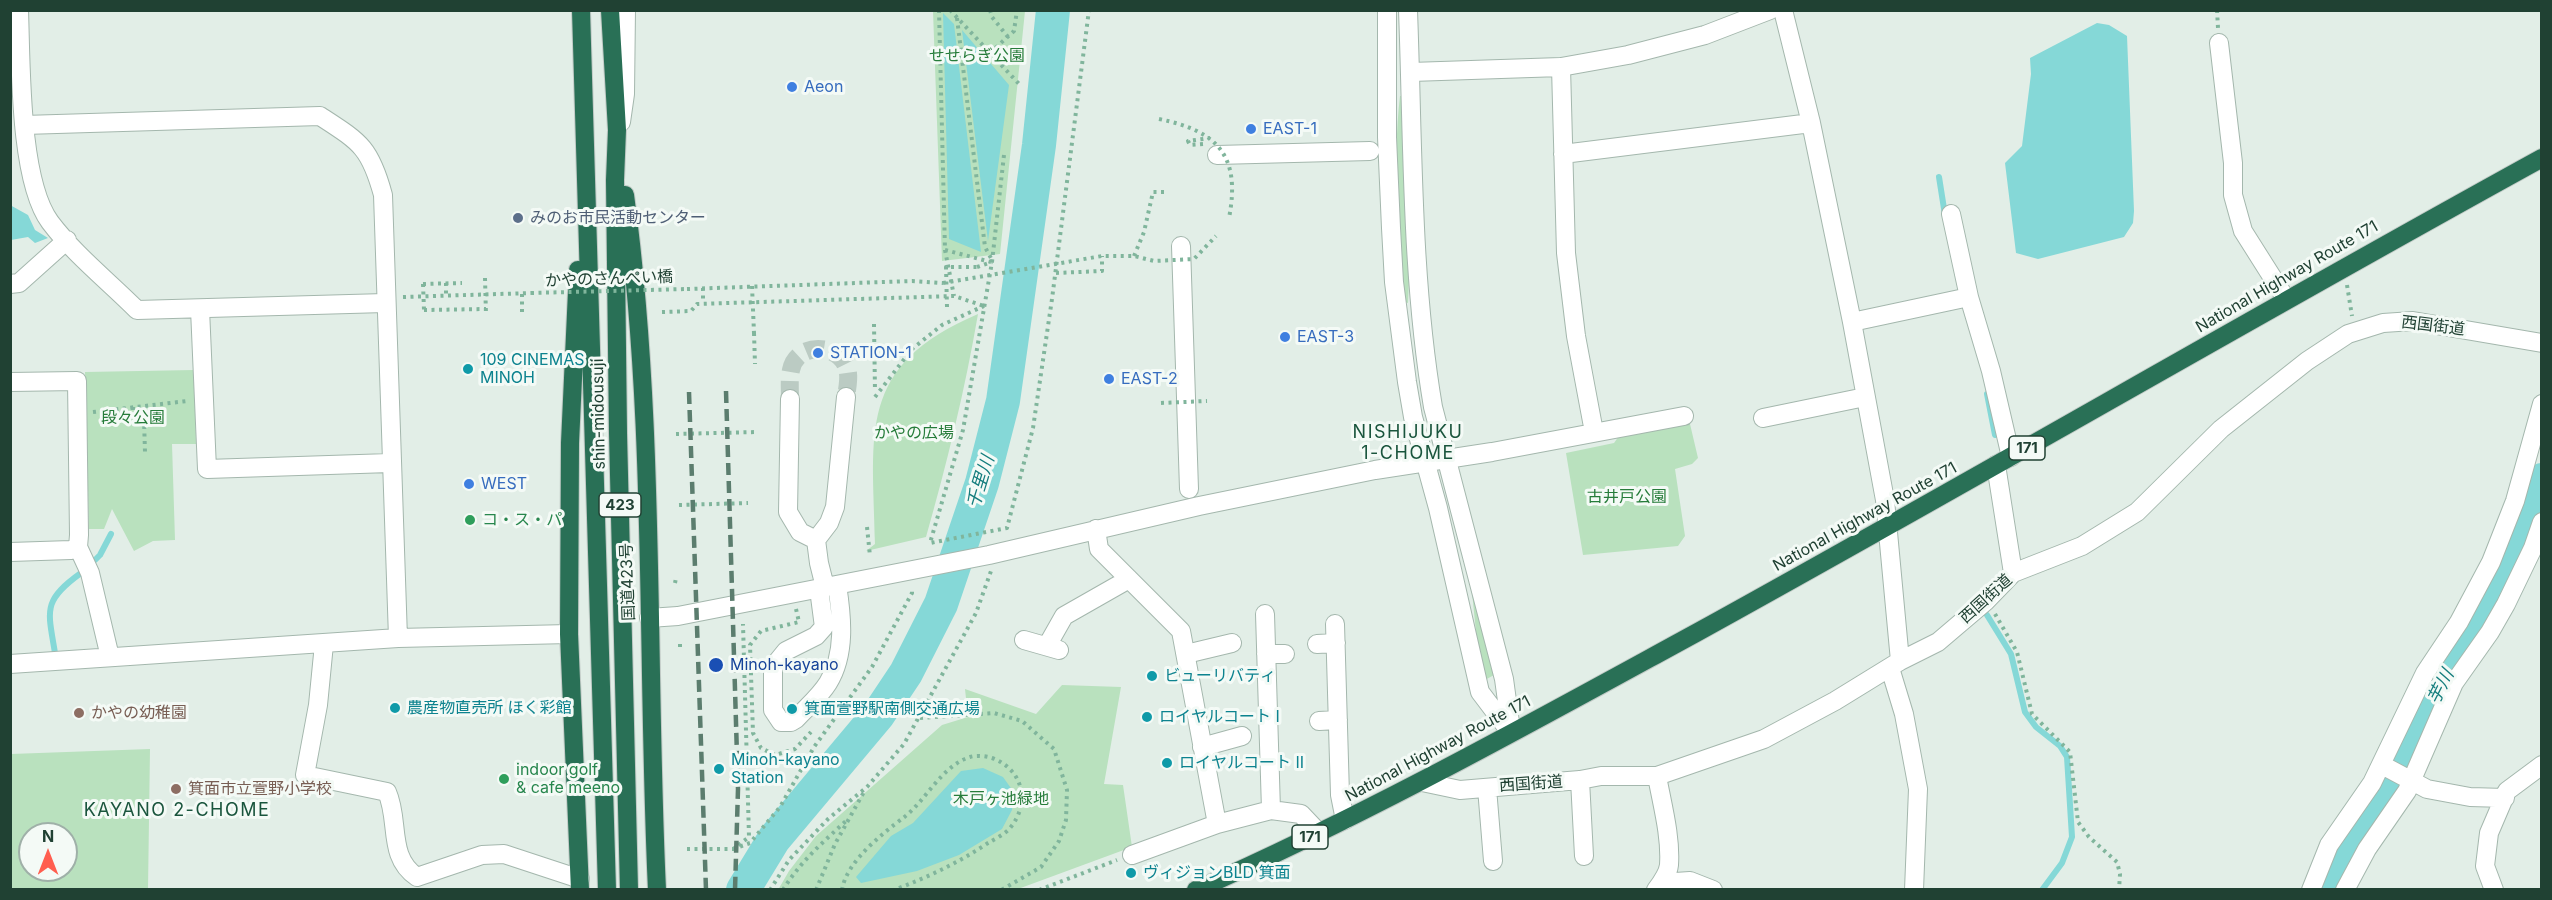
<!DOCTYPE html>
<meta charset="utf-8">
<style>
body{margin:0}
#map{position:relative;width:2552px;height:900px;overflow:hidden;background:#e2eee7;font-family:Inter,sans-serif}
canvas{display:block}
.frame{position:absolute;inset:0;border:12px solid #204133;pointer-events:none}
.north{position:absolute;left:18px;top:822px;width:60px;height:60px;box-sizing:border-box;background:#f4faf6;border:2px solid #9fb0a8;border-radius:50%;rotate:0deg;font-size:16px;font-weight:700;line-height:24px;text-align:center;color:#204133}
.north::after{content:'';display:block;margin:auto;width:21px;height:27px;background:#ff5e4f;clip-path:polygon(50% 0,100% 100%,50% 72%,0 100%)}
</style>
<div id="map">
<canvas width="2552" height="900"></canvas>
<div class="frame"></div>
<div class="north">N</div>
</div>
<script>
const ctx = document.querySelector('canvas').getContext('2d');
ctx.lineJoin = 'round';
function paint(path, color) { ctx.fillStyle = color; ctx.fill(path, 'evenodd'); }
function strokePath(path, color, width, dash) { ctx.strokeStyle = color; ctx.lineWidth = width; ctx.lineCap = dash ? 'butt' : 'round'; ctx.setLineDash(dash || []); ctx.stroke(path); }
function label(font, color, halo, rows, align = 'center') {
  ctx.font = font + ' Inter,"Noto Sans JP",sans-serif'; ctx.lineWidth = 6; ctx.setLineDash([]); ctx.textBaseline = 'middle'; ctx.strokeStyle = halo; ctx.fillStyle = color; for (const [text, x, y, turn = 0] of rows) {
    ctx.save(); ctx.translate(x, y); ctx.rotate((+turn || 0) * Math.PI / 180); ctx.textAlign = isNaN(turn) ? turn : align; if (halo) ctx.strokeText(text, 0, 0); ctx.fillText(text, 0, 0); ctx.restore();
  }
}
paint(new Path2D(`
 M 933,11 L 1025,11 L 1000,254 L 942,261 Z
 M 1400,96 L 1403,96 L 1410,258 L 1408,303 L 1405,302 C 1399,234 1392,164 1400,96 Z
 M 978,314 C 965,390 947,463 926,537 L 866,551 L 875,544 C 873,432 856,366 978,314 Z
 M 194,370 L 196,444 L 172,444 L 175,540 L 153,541 L 134,551 L 112,509 L 104,529 L 89,529 L 85,372 Z
 M 1690,424 L 1698,458 L 1692,464 L 1675,469 L 1685,536 L 1678,546 L 1583,555 L 1566,453 L 1614,443 L 1619,436 Z
 M 1472,592 L 1494,675 L 1485,680 L 1478,652 Z
 M 1062,685 L 1121,687 L 1104,784 L 1123,785 L 1132,847 L 1018,889 L 778,890 L 789,871 L 816,836 L 942,725 L 968,717 L 965,689 L 1036,714 Z
 M 150,749 L 148,889 L 11,889 L 11,754 ZM 30,834 L 66,834 L 66,870 L 30,870 Z`), '#b9e1be');
paint(new Path2D(`
 M 943,13 L 954,24 L 981,252 L 949,239 Z
 M 2097,23 L 2109,25 L 2127,36 L 2134,211 L 2133,223 L 2124,237 L 2038,259 L 2016,253 L 2005,163 L 2022,146 L 2031,74 L 2030,58 Z
 M 962,30 L 1009,85 L 988,241 Z
 M 10,205 L 28,215 L 35,230 L 48,238 L 35,243 L 28,237 L 11,240 Z
 M 983,768 L 1003,777 L 1013,791 L 1012,810 L 1002,829 L 959,855 L 917,871 L 861,883 L 856,877 L 891,836 L 913,823 L 961,771 Z`), '#85d8d7');
strokePath(new Path2D(`
 M 1939,177 L 1945,215
 M 1987,394 L 1995,435
 M 95,560 L 100,555 L 111,534
 M 1987,615 L 2011,654 L 2025,712 L 2036,727 L 2060,746 L 2067,757 L 2072,837 L 2062,863 L 2042,890
 M 55,653 C 48,610 42,601 81,573`), '#85d8d7', 6);
strokePath(new Path2D(`
 M 743,890 L 774,839 L 878,715 L 906,673 L 941,604 L 982,483 L 1003,401 L 1039,145 L 1053,10
 M 2331,890 L 2346,855 L 2403,770 L 2445,674 L 2478,628 L 2501,584 L 2521,540 L 2542,480`), '#85d8d7', 34);
strokePath(new Path2D(`
 M 790,399 C 790,390 789,379 791,370 C 797,340 844,343 848,373 C 849,381 847,389 846,397`), '#bbcbc3', 18, [18, 9]);
const minor = new Path2D(`
 M 19,10 C 21,63 19,180 50,222 C 74,254 108,281 137,310 L 385,303
 M 1387,10 L 1387,137 L 1391,228 L 1394,282 L 1407,382 L 1413,417 L 1438,508 L 1480,692 L 1511,733
 M 1408,10 C 1413,143 1411,277 1433,407 L 1504,679 L 1511,730
 M 1783,10 L 1811,123 L 1852,322 L 1885,500 L 1900,661
 M 2219,43 L 2233,163 L 2233,195 L 2243,231 L 2286,299
 M 1561,67 L 1566,253 L 1576,336 L 1594,432
 M 1411,72 L 1561,67 L 1628,55 L 1705,35 L 1770,10
 M 621,122 L 625,94 L 626,10
 M 24,125 L 320,116 C 360,142 370,147 383,195 L 398,638 L 569,634
 M 1563,154 L 1811,123
 M 1217,155 L 1370,151
 M 1951,214 L 1969,297 L 1991,371 L 2011,457
 M 1181,246 L 1189,489
 M 10,284 L 19,283 L 67,240
 M 200,309 L 207,469 L 390,463
 M 1852,322 L 1969,297
 M 10,382 L 77,381 L 79,535 L 78,547 L 71,550 L 10,552
 M 790,399 L 788,512 L 800,532 L 816,540
 M 1763,418 L 1865,397
 M 1996,465 L 2013,573
 M 1096,529 L 1099,549 L 1181,631 L 1217,824
 M 78,547 L 90,573 L 110,657
 M 825,587 L 819,563 L 816,540 L 829,523 L 835,507 L 846,397
 M 819,589 L 824,627 L 816,636 L 786,651 L 773,667 L 773,710 L 781,722 L 791,722 L 796,719 C 807,707 820,696 828,683 C 846,654 842,617 837,585
 M 1265,614 L 1271,810
 M 649,618 L 678,616 L 989,555 L 1199,506 L 1375,470 L 1492,452 L 1684,416
 M 1335,624 L 1340,795 L 1345,820
 M 1024,640 L 1059,650
 M 324,644 L 318,705 L 305,775 L 387,792 C 400,821 387,857 417,877 L 482,855 L 504,854 L 580,879
 M 1317,644 L 1336,643
 M 1047,646 L 1064,616 L 1129,579
 M 1186,654 L 1232,643
 M 1266,654 L 1285,654
 M 10,664 L 398,638
 M 1890,668 L 1904,714 L 1918,789 L 1914,890
 M 1319,721 L 1338,720
 M 1202,747 L 1242,736
 M 2382,765 L 2427,789 L 2470,797 L 2505,798
 M 1580,780 L 1584,856
 M 1422,782 L 1460,790 L 1580,780 L 1601,776 L 1657,776 L 1764,739 L 1835,701 L 1900,661 L 1938,642 L 1985,602 L 2013,573 L 2082,546 L 2137,512 L 2221,429 L 2307,361 L 2348,334 L 2383,323 L 2413,321 L 2542,343
 M 1487,788 L 1493,861
 M 1132,855 L 1217,824 L 1271,810 L 1301,814 L 1319,833
 M 1661,883 L 1690,881 L 1713,890
 M 1656,890 C 1662,882 1668,874 1669,865 C 1671,836 1662,804 1657,776
 M 2311,890 L 2329,845 L 2372,783 L 2425,673 L 2459,622 L 2491,562 L 2515,501 L 2542,404
 M 2345,890 L 2367,849 L 2407,791 L 2454,683 L 2490,632 L 2506,604 L 2533,548 L 2542,522
 M 2494,890 L 2485,866 L 2489,833 L 2507,791 L 2542,765`);
const highway = new Path2D(`
 M 581,10 L 607,890
 M 610,10 L 617,130 L 615,180 L 618,433 L 629,890
 M 625,195 C 656,424 646,658 657,890
 M 578,270 L 570,443 L 569,634 L 580,890
 M 1196,890 C 1368,814 1531,723 1696,633 C 1979,477 2258,314 2542,158`);
strokePath(minor, '#a4b7ad', 20);
strokePath(highway, '#c1cac6', 20);
strokePath(new Path2D(`
 M 939,10 L 945,250 L 954,296
 M 950,10 L 1020,85
 M 990,10 L 992,17 L 1008,37
 M 2217,10 L 2218,28
 M 957,18 L 985,247 L 992,260
 M 990,53 L 1014,31 L 1017,10
 M 1203,144 L 1190,145 L 1188,141 L 1210,138
 M 1004,155 L 992,262 L 963,430 L 930,543 L 1007,528 L 1033,428 L 1052,299 L 1089,10
 M 945,250 L 991,262
 M 1134,256 L 1144,232 L 1153,192 L 1165,192
 M 977,267 L 992,262
 M 1056,273 L 1102,271 L 1102,256
 M 485,278 L 486,315
 M 446,283 L 446,296
 M 423,284 L 462,283
 M 2347,285 L 2352,316
 M 703,288 L 703,302
 M 687,289 L 912,281 L 943,283
 M 522,294 L 522,315
 M 403,297 L 531,293
 M 424,310 L 486,309
 M 662,312 L 691,311 L 697,304 L 954,296 L 984,306
 M 874,324 L 875,391
 M 754,333 L 755,364
 M 875,397 L 912,349 L 942,325 L 984,306
 M 133,407 L 133,420 L 144,420 L 145,452
 M 93,412 L 187,401
 M 676,434 L 757,432
 M 679,505 L 748,503
 M 867,527 L 870,556
 M 675,583 L 676,578
 M 796,609 L 799,622 L 761,631 L 750,645 L 753,733 L 761,748 L 775,755 L 795,749 L 811,732
 M 1995,614 L 2017,652 L 2032,714 L 2070,752 L 2078,822 L 2089,837 L 2117,862 L 2120,874 L 2119,890
 M 680,644 L 680,649
 M 920,718 L 994,713 L 1022,721 L 1054,749 L 1067,790 L 1066,820 L 1059,841 L 1041,867 L 1001,890
 M 687,849 L 733,849 L 749,837 L 743,624
 M 733,849 L 750,843 L 780,807 L 814,747 L 872,667 L 912,593 L 912,588
 M 770,890 L 789,860 L 828,819 L 867,787 L 904,744 L 976,613 L 991,571
 M 783,890 C 799,863 823,842 846,821
 M 816,890 L 835,844 L 865,790
 M 842,890 C 846,862 882,834 903,818 C 926,801 941,766 970,757 C 976,755 986,756 992,758 C 1023,769 1031,803 1010,828 C 1005,834 995,839 988,843 C 958,863 928,877 894,890
 M 1039,890 L 1117,860`), '#80b59c', 4, [3, 4.5]);
strokePath(minor, '#fff', 18);
strokePath(highway, '#297056', 18);
strokePath(new Path2D(`
 M 726,391 L 738,789 L 735,890
 M 689,392 L 706,890`), '#5b7d6e', 4.5, [12, 6]);
strokePath(new Path2D(`
 M 1159,119 C 1218,131 1241,156 1229,218
 M 943,283 L 1102,256 L 1134,256 L 1154,261 L 1194,259 L 1216,236
 M 423,284 L 424,310
 M 752,286 L 754,333
 M 531,293 L 687,289
 M 947,307 L 946,267 L 977,267
 M 1161,403 L 1207,401`), '#80b59c', 4, [3, 4.5]);
for (const [x, y, r, color] of [
 [792,87,6,"#3f7fe0"],
 [1251,129,6,"#3f7fe0"],
 [518,218,6,"#5c6f8a"],
 [1285,337,6,"#3f7fe0"],
 [818,353,6,"#3f7fe0"],
 [468,369,6,"#0f9aa8"],
 [1109,379,6,"#3f7fe0"],
 [469,484,6,"#3f7fe0"],
 [470,520,6,"#2e9e5b"],
 [716,665,8,"#1a4fb4"],
 [1152,676,6,"#0f9aa8"],
 [395,708,6,"#0f9aa8"],
 [792,709,6,"#0f9aa8"],
 [79,713,6,"#8d6e63"],
 [1147,717,6,"#0f9aa8"],
 [1167,763,6,"#0f9aa8"],
 [719,769,6,"#0f9aa8"],
 [504,779,6,"#2e9e5b"],
 [176,789,6,"#8d6e63"],
 [1131,873,6,"#0f9aa8"]
]) { const dot = new Path2D(); dot.arc(x, y, r, 0, 2 * Math.PI); ctx.fillStyle = color; ctx.fill(dot); strokePath(dot, '#f4faf6', 2); }
for (const [x, y, w] of [
 [2027,448,36],
 [620,505,42],
 [1310,837,36]
]) { const box = new Path2D(); box.roundRect(x - w / 2, y - 12, w, 24, 4.5); ctx.fillStyle = '#f4faf6'; ctx.fill(box); strokePath(box, '#204133', 1.5); }
label('bold 15px', '#204133', null, [
 ["171",2027,448],
 ["423",620,505],
 ["171",1310,837]
]);
label('16px', '#267c3a', '#f4faf6', [
 ["せせらぎ公園",977,56],
 ["段々公園",133,418],
 ["かやの広場",914,433],
 ["古井戸公園",1627,497],
 ["木戸ヶ池緑地",1001,799]
]);
label('16px', '#366cbe', '#f4faf6', [
 ["Aeon",804,87],
 ["EAST-1",1263,129],
 ["EAST-3",1297,337],
 ["STATION-1",830,353],
 ["EAST-2",1121,379],
 ["WEST",481,484]
], 'left');
label('16px', '#4e5e75', '#f4faf6', [
 ["みのお市民活動センター",530,218]
], 'left');
label('16px', '#204133', '#f4faf6', [
 ["National Highway Route 171",2287,277,-30],
 ["かやのさんぺい橋",609,279,-2],
 ["西国街道",2433,326,7],
 ["shin-midousuji",599,414,-91],
 ["National Highway Route 171",1865,517,-29],
 ["国道423号",628,582,-92],
 ["西国街道",1986,599,-42],
 ["National Highway Route 171",1438,749,-28],
 ["西国街道",1531,784,-4]
]);
label('16px', '#0d838f', '#f4faf6', [
 ["109 CINEMAS",480,360],
 ["MINOH",480,378],
 ["ビューリバティ",1164,676],
 ["農産物直売所 ほく彩館",407,708],
 ["箕面萱野駅南側交通広場",804,709],
 ["ロイヤルコート I",1159,717],
 ["Minoh-kayano",731,760],
 ["Station",731,778],
 ["ロイヤルコート II",1179,763],
 ["ヴィジョンBLD 箕面",1143,873]
], 'left');
label('16px', '#27864d', '#f4faf6', [
 ["コ・ス・パ",482,520],
 ["indoor golf",516,770],
 ["& cafe meeno",516,788]
], 'left');
label('16px', '#164399', '#f4faf6', [
 ["Minoh-kayano",730,665]
], 'left');
label('16px', '#785e54', '#f4faf6', [
 ["かやの幼稚園",91,713],
 ["箕面市立萱野小学校",188,789]
], 'left');
ctx.letterSpacing = '1.5px';
label('18px', '#1a553d', '#f4faf6', [
 ["NISHIJUKU",1408,433],
 ["1-CHOME",1408,454],
 ["KAYANO 2-CHOME",177,811]
]);
ctx.letterSpacing = '0px';
label('italic 18px', '#147d7d', '#f4faf6', [
 ["千里川",981,482,-73],
 ["芋川",2441,687,-63]
]);
</script>
